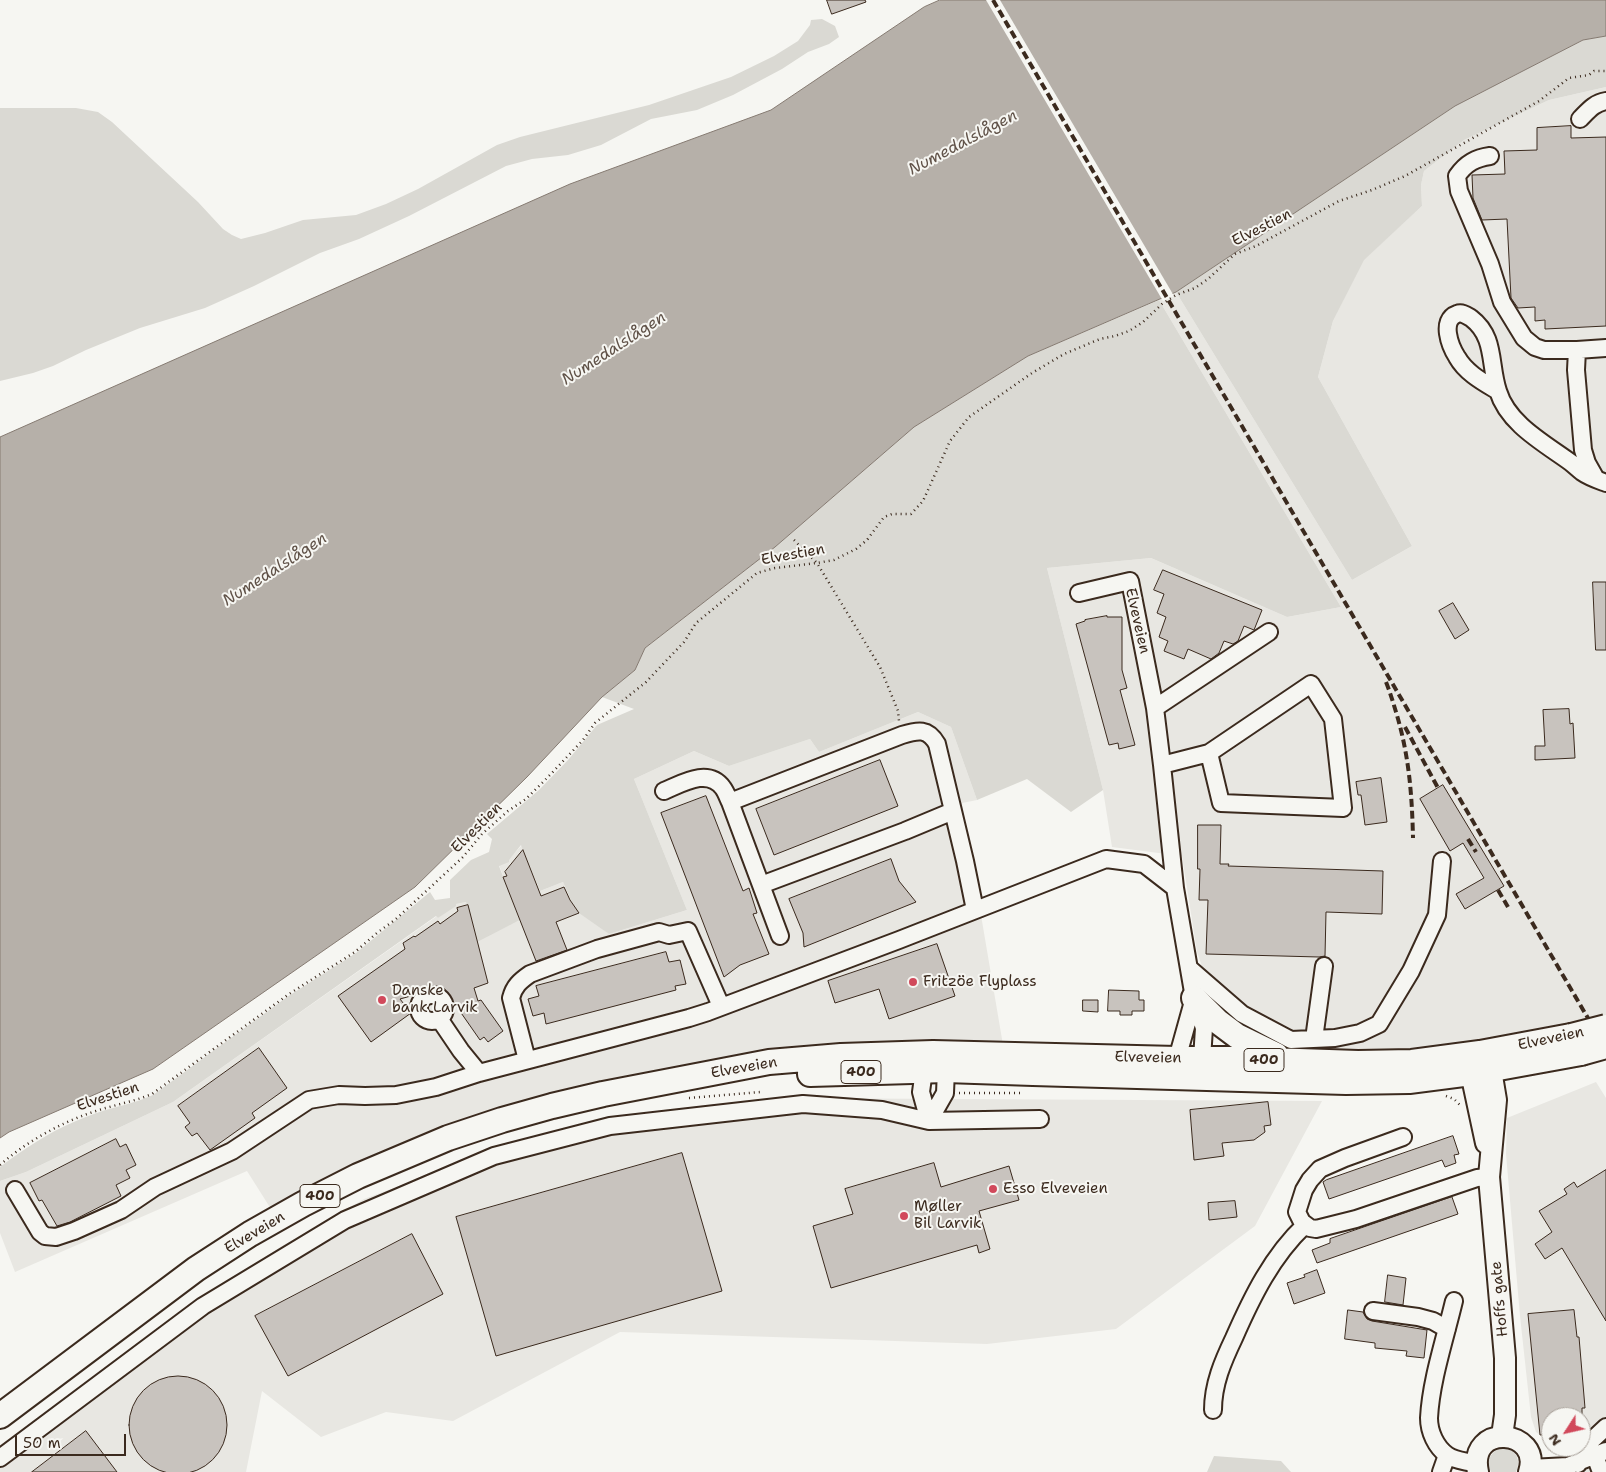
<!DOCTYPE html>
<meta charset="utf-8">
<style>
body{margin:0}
#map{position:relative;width:1606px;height:1472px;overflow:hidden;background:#f6f6f2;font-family:"Shantell Sans",sans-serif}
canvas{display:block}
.north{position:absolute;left:1541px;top:1407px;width:50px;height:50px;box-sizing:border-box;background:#f6f6f2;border:1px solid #aba49d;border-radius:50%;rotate:235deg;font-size:14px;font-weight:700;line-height:20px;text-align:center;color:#3b2a1e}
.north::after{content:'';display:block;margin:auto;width:18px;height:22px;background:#d1495b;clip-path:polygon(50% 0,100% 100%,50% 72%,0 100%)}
.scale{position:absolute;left:15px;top:1434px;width:111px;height:22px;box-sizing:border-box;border:2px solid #3b2a1e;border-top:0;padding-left:6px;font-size:15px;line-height:18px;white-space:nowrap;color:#3b2a1e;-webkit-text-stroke:4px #f6f6f2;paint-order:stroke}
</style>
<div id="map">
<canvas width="1606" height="1472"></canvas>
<div class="north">N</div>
<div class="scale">50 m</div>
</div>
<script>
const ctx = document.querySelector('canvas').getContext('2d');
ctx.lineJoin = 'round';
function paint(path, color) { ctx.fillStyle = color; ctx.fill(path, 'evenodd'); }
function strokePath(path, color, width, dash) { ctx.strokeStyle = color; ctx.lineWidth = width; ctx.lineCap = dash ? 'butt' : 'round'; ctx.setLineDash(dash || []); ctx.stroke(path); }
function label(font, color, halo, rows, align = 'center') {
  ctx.font = font + ' "Shantell Sans",sans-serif'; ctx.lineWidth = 4; ctx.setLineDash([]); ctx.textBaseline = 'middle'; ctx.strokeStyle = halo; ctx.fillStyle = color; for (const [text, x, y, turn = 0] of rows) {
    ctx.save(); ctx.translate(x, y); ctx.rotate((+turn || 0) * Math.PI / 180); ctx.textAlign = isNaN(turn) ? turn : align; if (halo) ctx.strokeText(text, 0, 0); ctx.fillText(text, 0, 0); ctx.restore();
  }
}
paint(new Path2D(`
 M 1606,87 L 1606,1021 L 1441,1052 L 1333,1055 L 1269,1044 L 1234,1025 L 1210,990 L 1197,952 L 1182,856 L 1112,847 L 1103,790 L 1047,568 L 1151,558 L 1287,617 L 1341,607 L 1159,300 L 1176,292 L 1352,580 L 1412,546 L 1318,377 L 1333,321 L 1363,260 L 1422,206 L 1421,185 L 1424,171 L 1464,140 L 1549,100 Z
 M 918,712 L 951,727 L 977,800 L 962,803 L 1003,1045 L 908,1044 L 449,1126 L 364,1160 L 271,1209 L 247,1171 L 15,1272 L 0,1233 L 0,1181 L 26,1172 L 173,1102 L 437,916 L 438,918 L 456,904 L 466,902 L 477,941 L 520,920 L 499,865 L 508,860 L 522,845 L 540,891 L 563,882 L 572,903 L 609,934 L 687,910 L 634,779 L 694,751 L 729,766 L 810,739 L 819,752 Z
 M 1596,1082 L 1606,1098 L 1606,1472 L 1572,1472 L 1600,1448 L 1581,1436 L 1581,1417 L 1551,1417 L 1551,1434 L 1540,1435 L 1536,1432 L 1531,1417 L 1520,1316 L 1506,1154 L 1507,1118 Z
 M 771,1098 L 1322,1101 L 1255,1226 L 1116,1329 L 987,1344 L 620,1332 L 453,1421 L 386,1412 L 321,1437 L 262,1391 L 246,1472 L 0,1472 L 0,1447 L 195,1303 L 282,1246 L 364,1199 L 461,1163 L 566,1130 L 674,1109 Z`), '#e8e7e2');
paint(new Path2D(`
 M 822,19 L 835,26 L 839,37 L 829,44 L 808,52 L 782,69 L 733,95 L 697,110 L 651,119 L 601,145 L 568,155 L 532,159 L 506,166 L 409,216 L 359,239 L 320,253 L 254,286 L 205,308 L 140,328 L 86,350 L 53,366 L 33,373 L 0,381 L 0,108 L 76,108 L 98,112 L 112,122 L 198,202 L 223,229 L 232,235 L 241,239 L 265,233 L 303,220 L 356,215 L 386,204 L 418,189 L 497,145 L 520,137 L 649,105 L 731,77 L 774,56 L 798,41 L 810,25 L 811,20 Z
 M 1606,36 L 1606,87 L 1549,100 L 1464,140 L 1424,171 L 1421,185 L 1422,206 L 1364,260 L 1333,321 L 1318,377 L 1412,546 L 1352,580 L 1176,292 L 1455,106 L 1583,40 Z
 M 1159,300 L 1341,607 L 1287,617 L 1151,558 L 1047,568 L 1103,790 L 1071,812 L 1027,779 L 977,800 L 951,727 L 918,712 L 819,752 L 810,739 L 729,766 L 694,751 L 634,779 L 687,910 L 609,934 L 579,913 L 572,903 L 563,882 L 540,891 L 521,845 L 509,860 L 509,862 L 499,866 L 520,920 L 477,942 L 466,902 L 456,904 L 456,906 L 438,918 L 436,916 L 173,1102 L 26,1172 L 0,1181 L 0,1167 C 24,1149 49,1132 76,1121 C 88,1116 101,1111 113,1108 C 127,1104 140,1101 153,1095 L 287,997 L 356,953 L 430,892 L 435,900 L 450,898 L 450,880 L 471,860 L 489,852 L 492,839 L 487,834 L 539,790 L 568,760 L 597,725 L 634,709 L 602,697 L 635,670 L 645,648 L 775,547 L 914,427 L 1028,356 Z
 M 1500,1448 C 1515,1447 1522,1459 1516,1472 L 1491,1472 C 1486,1462 1489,1453 1500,1448 Z
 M 1214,1456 L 1281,1461 L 1291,1472 L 1207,1472 Z`), '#dad9d3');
const water = new Path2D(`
 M 940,0 L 1606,0 L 1606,36 L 1583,40 L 1455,106 L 1176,292 L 1028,356 L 914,427 L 775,547 L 645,648 L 635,670 L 602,697 L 527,777 L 415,887 L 153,1069 L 9,1132 L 0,1138 L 0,437 L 570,184 L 771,110 L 924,7 Z`);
paint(water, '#b6b0a9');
strokePath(water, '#857a71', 1);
paint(new Path2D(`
 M 986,0 L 1000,0 L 1174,296 L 1163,301 Z`), '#f6f6f2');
const building = new Path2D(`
 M 827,0 L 865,0 L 866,2 L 832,14 Z
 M 1571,126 L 1571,138 L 1606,137 L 1606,326 L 1545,329 L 1545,320 L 1535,321 L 1535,307 L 1518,308 L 1511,298 L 1507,219 L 1482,220 L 1473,198 L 1472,175 L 1505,174 L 1504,151 L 1537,150 L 1537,128 Z
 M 1163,570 L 1262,610 L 1254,630 L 1244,626 L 1238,641 L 1233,644 L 1224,641 L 1219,653 L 1211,659 L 1188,649 L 1184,659 L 1164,651 L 1168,641 L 1159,637 L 1166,617 L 1157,613 L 1164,594 L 1154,590 Z
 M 1593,582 L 1606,582 L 1606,650 L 1596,650 Z
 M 1453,603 L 1469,630 L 1455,639 L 1439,611 Z
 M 1107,616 L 1107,617 L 1122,617 L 1122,670 L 1127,688 L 1120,690 L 1135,745 L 1119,749 L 1118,743 L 1109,745 L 1076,624 L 1085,621 L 1085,620 Z
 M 1569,709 L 1570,724 L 1573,723 L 1575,758 L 1535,760 L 1535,746 L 1545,746 L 1543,710 Z
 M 880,760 L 898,806 L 774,855 L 756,809 Z
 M 1381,778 L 1387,822 L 1365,825 L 1361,795 L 1358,795 L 1356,782 Z
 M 1443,785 L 1504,886 L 1465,909 L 1456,894 L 1484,878 L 1463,843 L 1450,851 L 1420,799 Z
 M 706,796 L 743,891 L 749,888 L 757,913 L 753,914 L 769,954 L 740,965 L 724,977 L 661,813 Z
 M 1198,825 L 1221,825 L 1220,864 L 1229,864 L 1228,866 L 1383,871 L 1382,914 L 1326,912 L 1325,956 L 1319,957 L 1206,954 L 1208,900 L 1199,900 L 1200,869 L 1198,869 Z
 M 523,850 L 541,896 L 564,887 L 570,900 L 579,913 L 556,922 L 567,950 L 536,961 L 503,877 L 507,876 L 505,872 Z
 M 891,859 L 899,881 L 916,902 L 804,947 L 803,933 L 789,899 Z
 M 468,905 L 488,983 L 474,988 L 478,1001 L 481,1000 L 503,1031 L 488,1042 L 484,1037 L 480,1040 L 443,987 L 400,999 L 411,1013 L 371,1042 L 338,996 L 405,949 L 403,943 L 414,936 L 415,937 L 438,921 L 440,924 L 458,911 L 457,908 Z
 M 937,944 L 955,996 L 889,1019 L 879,989 L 835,1003 L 828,981 Z
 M 666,952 L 669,962 L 680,960 L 686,984 L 675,986 L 676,990 L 546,1024 L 544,1013 L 533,1016 L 528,999 L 539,996 L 536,986 Z
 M 1109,990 L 1139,991 L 1139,1000 L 1144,1000 L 1144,1011 L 1132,1011 L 1132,1015 L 1120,1015 L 1120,1011 L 1108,1011 Z
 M 1083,1000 L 1098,1000 L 1098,1012 L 1083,1011 Z
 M 259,1048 L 287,1088 L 252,1113 L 255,1118 L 210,1150 L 197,1133 L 192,1136 L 185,1127 L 190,1123 L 178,1106 Z
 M 1268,1102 L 1271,1125 L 1264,1126 L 1265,1132 L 1254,1140 L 1222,1143 L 1224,1156 L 1194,1160 L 1190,1110 Z
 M 1453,1136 L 1459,1154 L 1454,1155 L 1456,1163 L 1445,1167 L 1442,1160 L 1329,1199 L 1323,1182 L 1326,1180 Z
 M 116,1139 L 120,1147 L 126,1144 L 136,1165 L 126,1170 L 130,1178 L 116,1185 L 121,1196 L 70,1222 L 57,1226 L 42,1200 L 39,1201 L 30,1183 Z
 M 682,1153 L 722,1291 L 496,1356 L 456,1217 Z
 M 934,1163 L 941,1187 L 1009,1166 L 1019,1200 L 979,1211 L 990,1249 L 979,1253 L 977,1245 L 831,1288 L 813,1226 L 853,1214 L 845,1189 Z
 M 1606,1170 L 1606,1321 L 1562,1248 L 1545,1259 L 1535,1244 L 1552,1232 L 1539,1211 L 1567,1194 L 1564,1189 L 1574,1182 L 1577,1187 Z
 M 1452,1197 L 1458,1214 L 1317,1263 L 1312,1250 L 1330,1243 L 1330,1239 Z
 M 1235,1201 L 1237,1217 L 1209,1220 L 1208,1203 Z
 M 412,1234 L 443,1294 L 288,1376 L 255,1316 Z
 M 1317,1270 L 1325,1293 L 1294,1304 L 1287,1283 L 1305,1277 L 1304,1275 Z
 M 1388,1275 L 1406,1278 L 1403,1305 L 1385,1302 Z
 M 1348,1310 L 1363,1312 L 1367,1319 L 1372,1321 L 1427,1330 L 1424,1358 L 1406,1356 L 1407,1351 L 1375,1348 L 1375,1343 L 1345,1339 Z
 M 1574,1310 L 1577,1337 L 1579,1337 L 1585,1408 L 1582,1408 L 1582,1417 L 1551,1417 L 1551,1434 L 1540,1435 L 1528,1314 Z
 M129 1425a49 49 0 1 1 98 0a49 49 0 1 1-98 0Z
 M 86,1431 L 117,1472 L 32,1472 Z`);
paint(building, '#c8c3be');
strokePath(building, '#3b2a1e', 1);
const minor = new Path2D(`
 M 1580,119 C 1588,111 1594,103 1606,101
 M 1490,156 C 1476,158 1466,163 1457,176 L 1459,191 L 1490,264 L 1502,302 L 1524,338 L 1535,347 L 1544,350 L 1577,350
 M 1498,391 C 1483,382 1466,373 1457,357 C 1450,346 1440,320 1457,314 C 1462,312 1466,315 1471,318 C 1496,337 1489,364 1498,391 C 1508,424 1544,443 1570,462 C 1574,465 1578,469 1582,472 C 1589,477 1598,480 1606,483
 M 1596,479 L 1587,463 L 1583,450 L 1576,370 L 1577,350 L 1606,348
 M 1079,593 L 1130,581 L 1155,708
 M 1311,684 L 1333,719 L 1343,808 L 1221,803 L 1209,753 Z
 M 1162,765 L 1155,708 L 1269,632
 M 664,791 C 681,784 708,767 723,788 C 726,792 728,798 730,802
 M 761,885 L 905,831 L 953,811
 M 780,936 L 730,802 L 902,735 C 918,730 928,728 937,744 L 965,861 L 975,910
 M 1189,968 L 1242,1014 L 1291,1040 L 1335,1038 L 1360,1033 L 1379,1024 L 1411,971 L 1437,915 L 1442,861
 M419 1008a13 13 0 1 1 26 0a13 13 0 1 1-26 0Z
 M 440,1020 L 461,1051 L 479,1073
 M 1314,1039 L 1324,966
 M 933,1053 L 946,1070 L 945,1093 L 929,1121 L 921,1092 L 924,1070 Z
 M 527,1060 L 511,998 C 514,986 520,981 530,974 L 597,949 L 659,932 L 669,935 L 688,931 L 721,1006
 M 1182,1066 L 1177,1059 L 1194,998
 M 1197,1067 L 1202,1059 L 1204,1028 L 1194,998 L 1175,888 L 1162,765 L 1209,753
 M 1403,1137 L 1345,1158 L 1320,1169 L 1310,1180 L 1304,1190 L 1297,1212 L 1302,1222 L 1310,1228 L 1316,1229 L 1356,1219 L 1477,1178 L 1489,1177
 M 15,1190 L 40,1232 L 45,1236 L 56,1237 L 74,1231 L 121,1210 L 155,1187 L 232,1151 L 309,1100 L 339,1095 L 365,1096 L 396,1095 L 436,1087 L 479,1073 L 689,1018 L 708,1012 L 899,940 L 1106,859 L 1144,864 L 1175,888
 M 1454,1301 C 1445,1339 1431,1380 1429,1418 C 1429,1432 1436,1447 1447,1455 C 1455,1461 1467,1461 1476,1464
 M 1373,1311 L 1418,1317 L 1433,1321 L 1447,1329
 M 1213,1410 C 1213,1384 1223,1361 1234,1338 C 1252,1297 1272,1256 1305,1225
 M 1595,1456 L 1601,1472
 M 0,1458 L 203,1306 L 345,1220 L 494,1156 L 610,1126 L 803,1104 L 882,1110 L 929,1121 L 1040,1119
 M 1578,1464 L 1576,1463 L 1590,1442 L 1606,1427
 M 1530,1468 L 1568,1466 L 1606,1451
 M 1441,1472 L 1447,1455`);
const major = new Path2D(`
 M 1483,1057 L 1491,1070 L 1496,1100 L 1489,1177 L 1505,1358 L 1505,1415 L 1502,1436
 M 1477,1060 L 1471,1073 L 1486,1143
 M 1478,1472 C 1467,1422 1543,1429 1529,1472`);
const highway = new Path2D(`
 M 1194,998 L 1217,1021 L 1237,1036 L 1276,1055
 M 810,1074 L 946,1070 L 1033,1073 L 1346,1082 L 1409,1081 L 1471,1073 L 1581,1053
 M 0,1416 L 196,1269 L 250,1234 L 303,1204 L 358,1176 L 448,1138 L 502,1120 L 552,1106 L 603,1094 L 769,1062 L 841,1056 L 933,1053 L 1177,1059 L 1240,1059 L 1358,1063 L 1412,1062 L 1480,1053 L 1571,1036`);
strokePath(minor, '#3b2a1e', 20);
strokePath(major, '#3b2a1e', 24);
strokePath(highway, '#3b2a1e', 28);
strokePath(new Path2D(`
 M 794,540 L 817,563 L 880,667 L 898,711 L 899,721
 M 959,1093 L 1021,1093
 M 1446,1096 L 1454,1099 L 1460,1105
 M 689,1098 L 761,1092
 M 0,1165 C 26,1142 60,1123 93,1112 C 113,1105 133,1102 152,1094 L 289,994 L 355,952 L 377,933 L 396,919 L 463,857 L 482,834 L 508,811 L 526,799 L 549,776 L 583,740 L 595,723 L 646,682 L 684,642 L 696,623 L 757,573 L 775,568 L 817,563 L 834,560 L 856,549 L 867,540 L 884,517 L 892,514 L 911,514 L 923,501 L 950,441 L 969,417 L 1032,373 L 1064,354 L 1100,339 L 1115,336 L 1129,331 L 1143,322 L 1162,304 L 1176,295 L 1195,288 L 1208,279 L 1235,254 L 1256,246 L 1339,201 L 1372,190 L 1405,176 L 1539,101 L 1569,78 L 1589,75 L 1594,71 L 1606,71`), '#3b2a1e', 2.5, [1, 4]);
strokePath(minor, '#f6f6f2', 16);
strokePath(major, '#f6f6f2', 20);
strokePath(highway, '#f6f6f2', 24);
strokePath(new Path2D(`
 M 993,0 L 1606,1049
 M 1386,682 C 1390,692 1393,702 1396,712 C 1409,755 1412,794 1413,838
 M 1405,727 L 1438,788
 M 1468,839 L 1476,852
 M 1498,890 L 1508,907`), '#3b2a1e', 4, [8, 4]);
const highwayBridge = new Path2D(`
 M 1571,1036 L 1606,1027
 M 1581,1053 L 1606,1046`);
strokePath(highwayBridge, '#3b2a1e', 28, []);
strokePath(highwayBridge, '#f6f6f2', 24);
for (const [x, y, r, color] of [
 [913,982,5,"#d1495b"],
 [382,1000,5,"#d1495b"],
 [993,1189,5,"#d1495b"],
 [904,1216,5,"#d1495b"]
]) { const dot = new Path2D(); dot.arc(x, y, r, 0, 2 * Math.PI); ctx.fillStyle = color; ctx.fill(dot); strokePath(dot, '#f6f6f2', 2); }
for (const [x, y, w] of [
 [1264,1060,40],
 [861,1072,40],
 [320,1196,40]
]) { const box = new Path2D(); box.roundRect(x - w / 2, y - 11.5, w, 23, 4); ctx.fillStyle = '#f6f6f2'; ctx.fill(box); strokePath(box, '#3b2a1e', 1); }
label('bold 14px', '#3b2a1e', null, [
 ["400",1264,1060],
 ["400",861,1072],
 ["400",320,1196]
]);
label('15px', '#3b2a1e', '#f6f6f2', [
 ["Elvestien",1262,228,-27],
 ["Elvestien",793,555,-10],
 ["Elveveien",1137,621,77],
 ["Elvestien",477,828,-45],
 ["Elveveien",1551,1039,-12],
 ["Elveveien",1148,1058,1],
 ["Elveveien",744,1068,-10],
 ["Elvestien",108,1097,-18],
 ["Elveveien",255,1233,-31],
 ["Hoffs gate",1500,1299,-95]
]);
label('15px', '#3b2a1e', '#f6f6f2', [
 ["Fritzöe Flyplass",923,982],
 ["Danske",392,991],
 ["bank Larvik",392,1008],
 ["Esso Elveveien",1003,1189],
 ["Møller",914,1207],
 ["Bil Larvik",914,1224]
], 'left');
label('italic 16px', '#605248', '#f6f6f2', [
 ["Numedalslågen",963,143,-28],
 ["Numedalslågen",614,349,-33],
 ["Numedalslågen",275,570,-33]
]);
</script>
